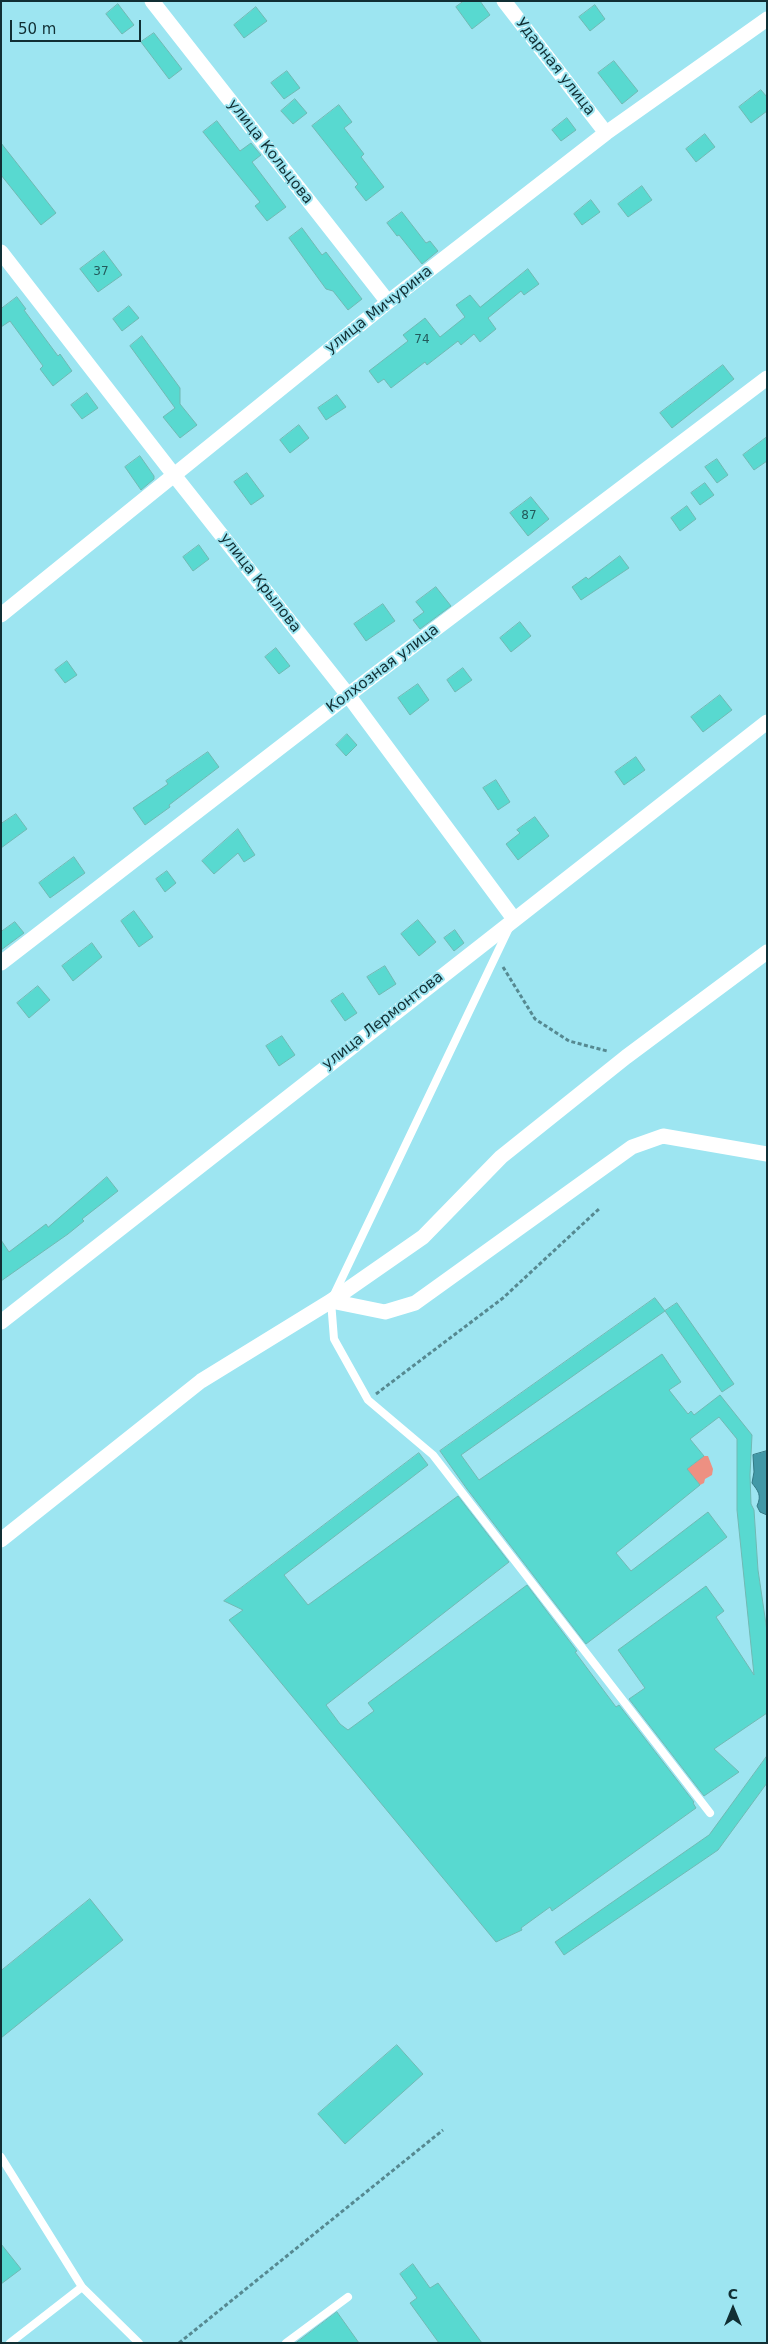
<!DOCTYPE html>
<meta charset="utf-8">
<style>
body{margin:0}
#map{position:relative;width:768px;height:2344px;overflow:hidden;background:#9de5f1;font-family:"DejaVu Sans",sans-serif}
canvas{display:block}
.frame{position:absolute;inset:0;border:2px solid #112f34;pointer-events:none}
.north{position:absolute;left:708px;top:2284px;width:50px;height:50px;-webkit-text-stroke:4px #9de5f1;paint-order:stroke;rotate:0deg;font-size:14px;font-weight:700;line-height:20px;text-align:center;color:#112f34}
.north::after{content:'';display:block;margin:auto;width:18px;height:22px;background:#112f34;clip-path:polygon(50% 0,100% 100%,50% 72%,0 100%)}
.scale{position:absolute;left:10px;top:20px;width:131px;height:22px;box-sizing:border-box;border:2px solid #112f34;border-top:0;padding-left:6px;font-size:15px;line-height:18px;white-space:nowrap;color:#112f34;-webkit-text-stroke:4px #9de5f1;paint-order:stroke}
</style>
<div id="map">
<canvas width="768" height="2344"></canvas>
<div class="frame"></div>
<div class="north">С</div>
<div class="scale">50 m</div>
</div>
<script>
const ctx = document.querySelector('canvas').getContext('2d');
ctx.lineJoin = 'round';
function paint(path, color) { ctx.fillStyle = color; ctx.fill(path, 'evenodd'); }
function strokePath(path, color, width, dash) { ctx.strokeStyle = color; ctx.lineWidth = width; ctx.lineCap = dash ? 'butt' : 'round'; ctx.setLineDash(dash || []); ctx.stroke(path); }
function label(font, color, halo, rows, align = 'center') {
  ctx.font = font + ' "DejaVu Sans",sans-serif'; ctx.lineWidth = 4; ctx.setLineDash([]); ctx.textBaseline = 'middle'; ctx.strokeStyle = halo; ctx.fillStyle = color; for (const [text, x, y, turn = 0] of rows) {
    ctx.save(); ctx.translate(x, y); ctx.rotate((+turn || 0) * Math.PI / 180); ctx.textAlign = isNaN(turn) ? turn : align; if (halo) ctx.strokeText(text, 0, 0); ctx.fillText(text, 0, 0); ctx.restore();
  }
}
paint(new Path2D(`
 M 704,1456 L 708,1456 L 713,1469 L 712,1475 L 705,1479 L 704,1483 L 700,1485 L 687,1469 Z`), '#ed9082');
const water = new Path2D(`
 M 767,1451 L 767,1515 L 760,1512 L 757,1506 C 762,1495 758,1491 752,1483 L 754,1472 L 753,1455 Z`);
paint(water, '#4299a7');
strokePath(water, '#337984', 1);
const building = new Path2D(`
 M 464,1 L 480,1 L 490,15 L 472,29 L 456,7 Z
 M 118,4 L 134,25 L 122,34 L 106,14 Z
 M 595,5 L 605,19 L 590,31 L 579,17 Z
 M 256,7 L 267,21 L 244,38 L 234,25 Z
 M 154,33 L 182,69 L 169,79 L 141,42 Z
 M 614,61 L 638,91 L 622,104 L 598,73 Z
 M 287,71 L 300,88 L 284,99 L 271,83 Z
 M 761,90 L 767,97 L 767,111 L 751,123 L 739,107 Z
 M 295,99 L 307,113 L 293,124 L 281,111 Z
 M 339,105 L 352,122 L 344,128 L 364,154 L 361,157 L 384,187 L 366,201 L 355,187 L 358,184 L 312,126 Z
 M 567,118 L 576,130 L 561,141 L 552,130 Z
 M 217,121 L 240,151 L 251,143 L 261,155 L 252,162 L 286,207 L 267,221 L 255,206 L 260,202 L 203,132 Z
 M 705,134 L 715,147 L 696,162 L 686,149 Z
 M 1,143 L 56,213 L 41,225 L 1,175 Z
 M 642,186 L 652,200 L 628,217 L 618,204 Z
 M 591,200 L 600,212 L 582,225 L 574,214 Z
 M 402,212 L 426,243 L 430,241 L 438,251 L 422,264 L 399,235 L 397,236 L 387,223 Z
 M 302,228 L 322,255 L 326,252 L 362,299 L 348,310 L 333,291 L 326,289 L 289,238 Z
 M 104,251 L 122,275 L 98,292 L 80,269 Z
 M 528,269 L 539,284 L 524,295 L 521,291 L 488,318 L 496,329 L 480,342 L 474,334 L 461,345 L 458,341 L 427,365 L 425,362 L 391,388 L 384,379 L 378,383 L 369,371 L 408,341 L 403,335 L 425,318 L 440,337 L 465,317 L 456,305 L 470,295 L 480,307 Z
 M 17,297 L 26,309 L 24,310 L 58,356 L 60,354 L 72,371 L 53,386 L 40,369 L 43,366 L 10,321 L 1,327 L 1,309 Z
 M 129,306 L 139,318 L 122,331 L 113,319 Z
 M 142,336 L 180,388 L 180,404 L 197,425 L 180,438 L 163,417 L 175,408 L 130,346 Z
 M 723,365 L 734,379 L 672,428 L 660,413 Z
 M 87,393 L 98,408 L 82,419 L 71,405 Z
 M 337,395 L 346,407 L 326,420 L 318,408 Z
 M 299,425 L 309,438 L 290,453 L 280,440 Z
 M 767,437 L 767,461 L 754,470 L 743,455 Z
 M 140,456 L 154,476 L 154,479 L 141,490 L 125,467 Z
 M 717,459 L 728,475 L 717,483 L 705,467 Z
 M 247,473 L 264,496 L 251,505 L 234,482 Z
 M 705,483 L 714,495 L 700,505 L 691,493 Z
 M 531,497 L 549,519 L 528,536 L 510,513 Z
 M 687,506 L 696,519 L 680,531 L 671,518 Z
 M 199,545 L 209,559 L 193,571 L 183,557 Z
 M 620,556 L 629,568 L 581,600 L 572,587 L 586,577 L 588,579 Z
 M 436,587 L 451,606 L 420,629 L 413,620 L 424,612 L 416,602 Z
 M 383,604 L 395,621 L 366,641 L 354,624 Z
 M 520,622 L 531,636 L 511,652 L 500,638 Z
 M 276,648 L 290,666 L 279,674 L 265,657 Z
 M 67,661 L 77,675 L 65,683 L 55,670 Z
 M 463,668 L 472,680 L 455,692 L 447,680 Z
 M 418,684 L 429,700 L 410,715 L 398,698 Z
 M 720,695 L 732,710 L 703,732 L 691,717 Z
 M 347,734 L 357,745 L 346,756 L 336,745 Z
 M 208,752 L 219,767 L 169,805 L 170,807 L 145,825 L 133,808 L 168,784 L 166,781 Z
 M 636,757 L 645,770 L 624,785 L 615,772 Z
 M 496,780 L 510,802 L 498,810 L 483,788 Z
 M 16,814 L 27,829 L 1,848 L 1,824 Z
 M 535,817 L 549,836 L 518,860 L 506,844 L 520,833 L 517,830 Z
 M 238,829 L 255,855 L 244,862 L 238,853 L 214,874 L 202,861 Z
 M 74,857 L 85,873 L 50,898 L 39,883 Z
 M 167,871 L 176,883 L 165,892 L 156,879 Z
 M 134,911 L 153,937 L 139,947 L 121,921 Z
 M 418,920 L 436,942 L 419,956 L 401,934 Z
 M 15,922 L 24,933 L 1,950 L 1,932 Z
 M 455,930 L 464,943 L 454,951 L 444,938 Z
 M 92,943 L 102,957 L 73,981 L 62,966 Z
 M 385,966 L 396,984 L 379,995 L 367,977 Z
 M 38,986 L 50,1000 L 29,1018 L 17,1003 Z
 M 343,993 L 357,1013 L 345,1021 L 331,1001 Z
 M 282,1036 L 295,1055 L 279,1066 L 266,1046 Z
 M 107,1177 L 118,1191 L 82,1219 L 84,1221 L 68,1234 L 1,1281 L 1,1240 L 9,1252 L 46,1224 L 48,1227 Z
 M 655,1298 L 665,1311 L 461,1455 L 479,1480 L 662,1354 L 681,1382 L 669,1390 L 688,1414 L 691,1411 L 694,1415 L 720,1395 L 752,1435 L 750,1475 L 751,1504 L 754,1510 L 758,1570 L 767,1631 L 767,1713 L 714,1749 L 739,1772 L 704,1796 L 629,1699 L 645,1688 L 618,1650 L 706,1586 L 724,1611 L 716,1617 L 754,1675 L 737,1510 L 737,1439 L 719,1417 L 690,1439 L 704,1456 L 687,1469 L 700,1485 L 616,1553 L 631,1571 L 708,1512 L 727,1537 L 586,1644 L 467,1489 L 440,1451 Z
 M 677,1303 L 734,1384 L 722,1392 L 665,1311 Z
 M 419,1453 L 428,1465 L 284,1575 L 308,1605 L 458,1496 L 509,1562 L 326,1705 L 340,1724 L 348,1730 L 374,1711 L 368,1703 L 527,1585 L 577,1651 L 575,1652 L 616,1707 L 619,1705 L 694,1802 L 693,1803 L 696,1808 L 552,1911 L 550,1907 L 521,1928 L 522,1930 L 496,1942 L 229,1620 L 243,1610 L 224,1601 Z
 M 767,1756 L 767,1783 L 718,1850 L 564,1955 L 555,1942 L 709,1835 Z
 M 90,1899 L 123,1940 L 1,2038 L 1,1971 Z
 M 397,2045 L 423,2074 L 345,2144 L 318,2114 Z
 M 1,2244 L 21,2269 L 1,2284 Z
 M 413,2264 L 430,2288 L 438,2283 L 482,2343 L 439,2343 L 410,2303 L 417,2298 L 400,2274 Z
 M 337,2312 L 359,2343 L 296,2343 Z`);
paint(building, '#58d9d0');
strokePath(building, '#70b9b3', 1);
strokePath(new Path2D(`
 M 503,967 L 535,1019 L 569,1041 L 607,1051
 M 376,1394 L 503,1298 L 600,1208
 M 179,2343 L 443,2130`), '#568991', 3, [4, 2.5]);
strokePath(new Path2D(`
 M 509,928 L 331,1301 L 334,1339 L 368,1400 L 433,1455 L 710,1813
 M 1,2157 L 82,2287 L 139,2343
 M 10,2343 L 82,2287
 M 286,2343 L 348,2297`), '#fff', 8);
strokePath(new Path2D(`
 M 152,1 L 388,302
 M 504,1 L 606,133
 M 1,252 L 174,475 L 348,695 L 514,919
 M 1,615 L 388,302 L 606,133 L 767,19
 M 1,963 L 348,695 L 767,378
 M 331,1301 L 385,1312 L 415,1303 L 632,1147 L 663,1136 L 767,1154
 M 1,1322 L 767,722
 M 1,1540 L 201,1381 L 331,1301 L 423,1237 L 501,1157 L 626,1057 L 767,952`), '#fff', 15);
label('12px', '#235a5b', null, [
 ["37",101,272],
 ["74",422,340],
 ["87",529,516]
]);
label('15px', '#112f34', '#9de5f1', [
 ["Ударная улица",555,67,52],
 ["улица Кольцова",270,152,52],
 ["улица Мичурина",379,310,-38],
 ["улица Крылова",260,583,52],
 ["Колхозная улица",383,669,-37],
 ["улица Лермонтова",383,1021,-38]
]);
</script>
